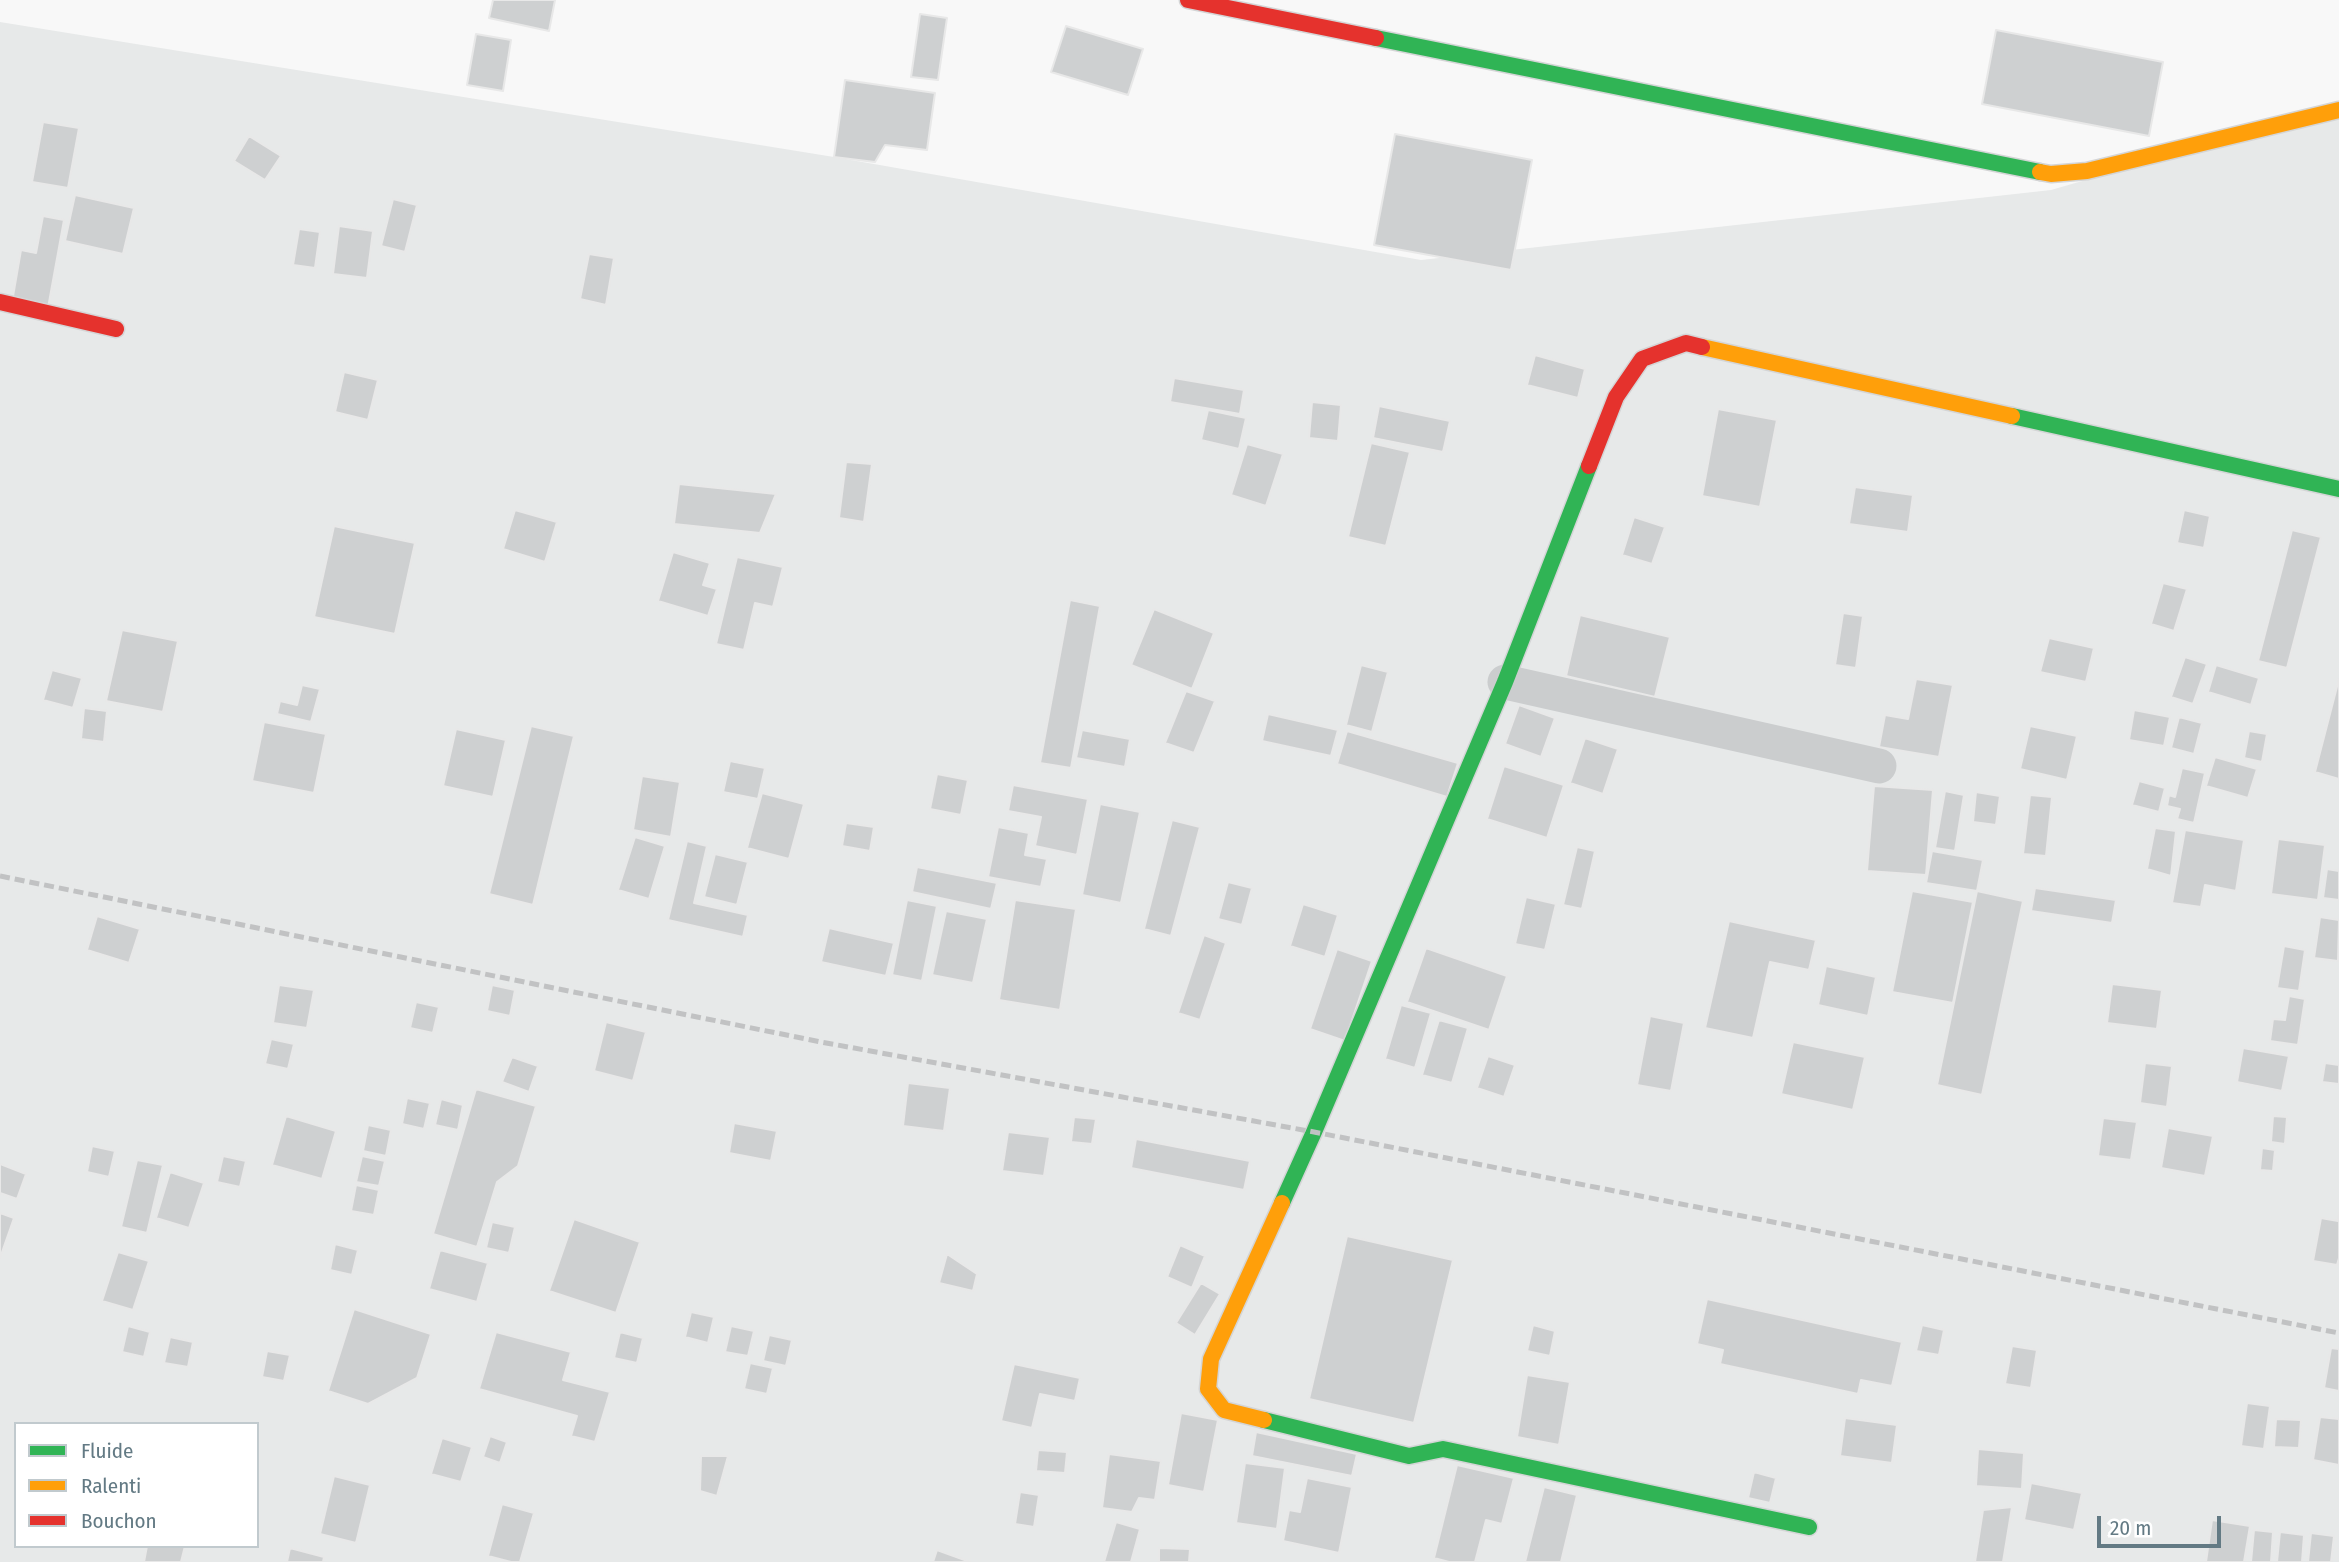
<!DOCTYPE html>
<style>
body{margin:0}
#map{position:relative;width:2339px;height:1562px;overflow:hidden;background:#f8f8f8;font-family:"Fira Sans Condensed",sans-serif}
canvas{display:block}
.legend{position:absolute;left:14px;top:1422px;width:245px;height:126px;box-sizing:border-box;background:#fff;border:2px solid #c1cace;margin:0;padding:9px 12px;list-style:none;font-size:21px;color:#637a84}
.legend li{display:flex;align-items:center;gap:14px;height:35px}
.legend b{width:35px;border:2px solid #c1cace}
.scale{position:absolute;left:2097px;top:1516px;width:124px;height:32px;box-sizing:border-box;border:4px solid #637a84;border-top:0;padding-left:9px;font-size:21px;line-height:24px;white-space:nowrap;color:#637a84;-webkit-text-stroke:5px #fff;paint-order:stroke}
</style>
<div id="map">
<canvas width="2339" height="1562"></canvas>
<ul class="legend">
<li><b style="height:9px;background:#30b455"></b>Fluide</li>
<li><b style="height:9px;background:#ff9f0a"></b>Ralenti</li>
<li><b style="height:9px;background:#e5322d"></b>Bouchon</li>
</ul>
<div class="scale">20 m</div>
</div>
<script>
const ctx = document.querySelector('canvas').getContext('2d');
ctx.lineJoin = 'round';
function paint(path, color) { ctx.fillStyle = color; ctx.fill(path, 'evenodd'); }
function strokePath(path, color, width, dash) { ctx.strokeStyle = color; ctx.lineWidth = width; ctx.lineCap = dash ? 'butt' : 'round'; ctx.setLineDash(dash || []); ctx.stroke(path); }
paint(new Path2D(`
 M 0,22 L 834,157 L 1421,260 L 2051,190 L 2339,107 L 2339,1562 L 0,1562 ZM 16,1424 L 257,1424 L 257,1546 L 16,1546 Z`), '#e7e9e9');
const building = new Path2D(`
 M 493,0 L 555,0 L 549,31 L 489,18 Z
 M 920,14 L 947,18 L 938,80 L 911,77 Z
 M 1066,26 L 1143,49 L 1128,95 L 1051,72 Z
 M 1996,30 L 2163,62 L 2149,136 L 1982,104 Z
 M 476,34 L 511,40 L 503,91 L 467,85 Z
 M 845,80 L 935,93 L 927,150 L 885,145 L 875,162 L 834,157 Z
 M 43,122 L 79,128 L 68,188 L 32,182 Z
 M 1395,134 L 1532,160 L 1511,270 L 1374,245 Z
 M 249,136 L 281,156 L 265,180 L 234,161 Z
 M 75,195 L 134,208 L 123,254 L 65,241 Z
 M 393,199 L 417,205 L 405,252 L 381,246 Z
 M 43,216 L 64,220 L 48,308 L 12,302 L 21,250 L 36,253 Z
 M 339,226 L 373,231 L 367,278 L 333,274 Z
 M 299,229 L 320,232 L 315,268 L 293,265 Z
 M 589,254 L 614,258 L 606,305 L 580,299 Z
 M 1535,355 L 1585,369 L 1578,398 L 1527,385 Z
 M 344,372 L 378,380 L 368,420 L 335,412 Z
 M 1174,378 L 1244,390 L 1240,414 L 1170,402 Z
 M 1312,402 L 1341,405 L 1338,441 L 1309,438 Z
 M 1379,406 L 1450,421 L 1443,452 L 1373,438 Z
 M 1718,409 L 1777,420 L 1760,507 L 1702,496 Z
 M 1208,410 L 1246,418 L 1239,449 L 1201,440 Z
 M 1371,443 L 1410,452 L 1386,546 L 1348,537 Z
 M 1247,444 L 1283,454 L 1266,506 L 1231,495 Z
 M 846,462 L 872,464 L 864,522 L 839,518 Z
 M 679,484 L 776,494 L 760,533 L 674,524 Z
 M 1855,487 L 1913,495 L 1908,532 L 1849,524 Z
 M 515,510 L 557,522 L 545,562 L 503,549 Z
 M 2184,510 L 2210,516 L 2204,548 L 2177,543 Z
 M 1634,517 L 1665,527 L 1652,564 L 1622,555 Z
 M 334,526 L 415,543 L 395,634 L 314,617 Z
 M 2292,530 L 2321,537 L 2287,668 L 2258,661 Z
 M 673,552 L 710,563 L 703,585 L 717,589 L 708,616 L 658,601 Z
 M 737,557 L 783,567 L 773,607 L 755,603 L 744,650 L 716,644 Z
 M 2163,583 L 2187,589 L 2174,631 L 2151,624 Z
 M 1070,600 L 1100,606 L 1071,768 L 1040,763 Z
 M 1154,609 L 1214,633 L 1192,689 L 1131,665 Z
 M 1843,613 L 1863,616 L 1856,668 L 1835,665 Z
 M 1580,615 L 1670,637 L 1655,697 L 1566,676 Z
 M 122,630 L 178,641 L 163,712 L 106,701 Z
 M 2049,638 L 2094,648 L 2086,682 L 2040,672 Z
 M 2185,657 L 2207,664 L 2193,704 L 2171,697 Z
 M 1361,665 L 1388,672 L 1372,732 L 1346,725 Z
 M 2216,665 L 2259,678 L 2251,705 L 2208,692 Z
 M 52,670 L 82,678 L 73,708 L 43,700 Z
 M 1916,679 L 1953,685 L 1939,757 L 1879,747 L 1885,715 L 1908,719 Z
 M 2339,679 L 2339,779 L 2315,772 Z
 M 302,685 L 320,689 L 311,722 L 277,714 L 280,701 L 297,705 Z
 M 1186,691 L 1215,701 L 1194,753 L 1165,743 Z
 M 1519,705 L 1555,718 L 1541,757 L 1505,744 Z
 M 84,708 L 107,711 L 104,742 L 81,739 Z
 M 2134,710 L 2170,717 L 2164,746 L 2129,740 Z
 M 1268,714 L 1338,730 L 1331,756 L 1262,741 Z
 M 2179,717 L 2202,723 L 2194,754 L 2171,748 Z
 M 264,722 L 326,734 L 314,793 L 252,781 Z
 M 531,726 L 574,736 L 533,905 L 489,894 Z
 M 2030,726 L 2077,736 L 2067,780 L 2020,769 Z
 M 456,729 L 506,740 L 493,797 L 443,786 Z
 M 1082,730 L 1130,739 L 1125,767 L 1076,758 Z
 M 1347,731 L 1458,763 L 1447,797 L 1337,764 Z
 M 2249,731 L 2267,734 L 2262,762 L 2244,758 Z
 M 1585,738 L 1618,749 L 1603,794 L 1570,783 Z
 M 2215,757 L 2257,769 L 2248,798 L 2206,786 Z
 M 730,761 L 765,768 L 758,799 L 723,792 Z
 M 1504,766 L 1564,785 L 1547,838 L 1487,819 Z
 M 2182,768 L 2205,773 L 2194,823 L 2177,819 L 2180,809 L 2167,806 L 2169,795 L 2175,797 Z
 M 937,774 L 968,780 L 961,815 L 930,809 Z
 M 642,776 L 680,782 L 671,837 L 633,830 Z
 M 2139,781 L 2165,788 L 2159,812 L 2132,805 Z
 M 1013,785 L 1088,799 L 1077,855 L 1035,846 L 1041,817 L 1008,811 Z
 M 1874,786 L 1933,790 L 1926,875 L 1867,871 Z
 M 1945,791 L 1964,795 L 1955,851 L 1935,848 Z
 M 1976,792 L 2000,796 L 1996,825 L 1973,822 Z
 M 762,793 L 804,804 L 789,859 L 747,848 Z
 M 2030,795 L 2052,797 L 2046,856 L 2023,854 Z
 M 1100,804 L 1140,812 L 1121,903 L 1082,895 Z
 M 1172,820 L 1200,827 L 1171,936 L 1144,929 Z
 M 846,823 L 874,827 L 870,851 L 842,846 Z
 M 998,827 L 1029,833 L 1025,855 L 1047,859 L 1041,887 L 988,877 Z
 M 2155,828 L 2176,831 L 2171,876 L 2147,869 Z
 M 2185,830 L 2244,840 L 2236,891 L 2205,885 L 2201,907 L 2172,903 Z
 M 635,837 L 665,846 L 649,899 L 618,890 Z
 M 2278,839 L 2325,845 L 2318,900 L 2271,894 Z
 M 687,841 L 707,846 L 694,903 L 748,915 L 743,937 L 668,920 Z
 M 1577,847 L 1595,851 L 1582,909 L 1563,905 Z
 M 1932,851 L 1983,860 L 1977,891 L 1926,883 Z
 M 715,854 L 748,862 L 737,905 L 704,897 Z
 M 917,867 L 997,883 L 991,909 L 912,892 Z
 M 2327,869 L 2339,871 L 2339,900 L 2323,898 Z
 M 1228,882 L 1252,888 L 1242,925 L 1218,919 Z
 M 2035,888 L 2116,900 L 2112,923 L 2031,911 Z
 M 1912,891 L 1973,902 L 1953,1003 L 1892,992 Z
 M 1977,891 L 2023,901 L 1982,1095 L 1937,1085 Z
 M 1526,897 L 1556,904 L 1545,950 L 1515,944 Z
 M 907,900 L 937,906 L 922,981 L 892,975 Z
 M 1015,900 L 1076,909 L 1060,1010 L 999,1000 Z
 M 1303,904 L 1338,915 L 1325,957 L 1290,946 Z
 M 946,911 L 987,919 L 973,983 L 932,975 Z
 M 97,916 L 140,929 L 129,963 L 87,950 Z
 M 2320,917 L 2339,920 L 2338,961 L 2314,958 Z
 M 1729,921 L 1816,940 L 1809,970 L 1770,962 L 1753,1038 L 1705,1028 Z
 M 829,928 L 894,943 L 886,976 L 821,962 Z
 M 1204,935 L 1226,943 L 1200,1020 L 1178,1013 Z
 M 2284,946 L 2305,950 L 2299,991 L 2277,988 Z
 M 1426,948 L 1507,976 L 1489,1030 L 1407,1002 Z
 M 1337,949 L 1372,961 L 1345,1041 L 1310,1029 Z
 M 1826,966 L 1876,977 L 1868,1016 L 1818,1005 Z
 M 2112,984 L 2162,990 L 2157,1029 L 2107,1023 Z
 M 279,985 L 314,990 L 307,1028 L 273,1023 Z
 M 492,985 L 515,990 L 510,1016 L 487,1011 Z
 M 2289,996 L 2305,999 L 2298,1045 L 2270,1041 L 2273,1019 L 2285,1020 Z
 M 416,1002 L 439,1007 L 433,1033 L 410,1028 Z
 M 1401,1005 L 1431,1013 L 1415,1068 L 1385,1059 Z
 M 1650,1016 L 1684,1023 L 1671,1091 L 1637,1085 Z
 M 1439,1020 L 1468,1028 L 1452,1083 L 1422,1075 Z
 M 606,1022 L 646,1032 L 633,1081 L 594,1071 Z
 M 271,1039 L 294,1044 L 288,1069 L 265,1064 Z
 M 1793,1042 L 1865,1057 L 1853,1110 L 1781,1094 Z
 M 2243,1048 L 2289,1056 L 2282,1091 L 2237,1082 Z
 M 1488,1056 L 1515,1065 L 1504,1097 L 1477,1088 Z
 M 512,1057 L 538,1066 L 529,1092 L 502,1082 Z
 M 2145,1063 L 2172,1066 L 2167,1107 L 2140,1103 Z
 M 2325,1063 L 2339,1065 L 2339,1084 L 2322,1082 Z
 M 908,1083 L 950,1088 L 944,1131 L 903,1126 Z
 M 476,1089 L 536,1106 L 518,1166 L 497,1182 L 477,1247 L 433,1234 Z
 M 407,1098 L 430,1103 L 424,1129 L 402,1124 Z
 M 441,1099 L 463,1105 L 458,1130 L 435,1125 Z
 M 286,1116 L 336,1131 L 322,1179 L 272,1165 Z
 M 2273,1116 L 2287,1117 L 2285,1144 L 2271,1142 Z
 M 1074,1117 L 1096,1119 L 1092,1144 L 1071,1142 Z
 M 2103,1118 L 2137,1122 L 2131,1160 L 2098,1156 Z
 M 734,1123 L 777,1131 L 771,1161 L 729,1153 Z
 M 368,1125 L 391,1130 L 386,1156 L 363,1151 Z
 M 2168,1128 L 2213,1136 L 2205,1176 L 2161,1168 Z
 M 1008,1132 L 1050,1137 L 1044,1176 L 1002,1171 Z
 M 1136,1139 L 1250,1161 L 1244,1190 L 1131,1168 Z
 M 92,1146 L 115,1151 L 109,1177 L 87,1172 Z
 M 2262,1148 L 2275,1150 L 2273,1171 L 2260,1170 Z
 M 223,1156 L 246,1161 L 240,1187 L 217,1182 Z
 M 362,1156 L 385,1161 L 379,1186 L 356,1182 Z
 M 137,1160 L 163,1165 L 147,1233 L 121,1227 Z
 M 0,1164 L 26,1174 L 17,1199 L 0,1193 Z
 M 170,1172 L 204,1183 L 189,1228 L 156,1218 Z
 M 356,1185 L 379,1190 L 374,1215 L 351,1211 Z
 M 0,1213 L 14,1218 L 0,1258 Z
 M 2339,1213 L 2339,1258 L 2337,1265 L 2313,1261 L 2321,1218 L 2338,1221 Z
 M 574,1219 L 640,1242 L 616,1313 L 549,1291 Z
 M 492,1222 L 515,1227 L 509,1253 L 486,1248 Z
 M 1347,1236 L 1453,1260 L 1414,1423 L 1309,1399 Z
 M 335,1244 L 358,1250 L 352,1275 L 330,1270 Z
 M 1180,1245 L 1205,1256 L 1192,1288 L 1167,1277 Z
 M 440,1250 L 488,1263 L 477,1302 L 429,1289 Z
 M 118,1252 L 149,1261 L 133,1310 L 102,1301 Z
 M 947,1254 L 977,1274 L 973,1291 L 939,1283 Z
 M 1201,1283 L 1220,1294 L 1195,1335 L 1176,1323 Z
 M 1707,1299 L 1902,1342 L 1892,1386 L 1861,1380 L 1858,1394 L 1720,1364 L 1723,1350 L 1697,1344 Z
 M 354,1309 L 431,1334 L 417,1378 L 368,1404 L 328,1391 Z
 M 691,1312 L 714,1317 L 708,1343 L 685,1337 Z
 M 1533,1325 L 1555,1331 L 1550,1356 L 1527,1351 Z
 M 1922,1325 L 1944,1330 L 1939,1355 L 1916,1351 Z
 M 128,1326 L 150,1332 L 144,1357 L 122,1352 Z
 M 731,1326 L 754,1331 L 748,1356 L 725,1352 Z
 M 496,1332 L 571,1352 L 563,1380 L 610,1392 L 595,1442 L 571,1436 L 577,1416 L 479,1389 Z
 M 620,1332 L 643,1338 L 637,1363 L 614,1358 Z
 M 769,1335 L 792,1340 L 786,1366 L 763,1361 Z
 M 170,1337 L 193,1342 L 188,1367 L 164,1363 Z
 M 2012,1346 L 2037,1350 L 2031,1388 L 2005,1384 Z
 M 2331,1348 L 2339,1349 L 2339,1391 L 2324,1388 Z
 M 267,1351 L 290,1355 L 284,1381 L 262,1377 Z
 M 750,1363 L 773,1368 L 767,1394 L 744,1389 Z
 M 1014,1364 L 1080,1378 L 1075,1401 L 1040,1394 L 1032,1428 L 1001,1421 Z
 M 1527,1375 L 1570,1382 L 1559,1445 L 1517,1437 Z
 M 2247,1403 L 2270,1406 L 2264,1449 L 2241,1446 Z
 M 1181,1413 L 1218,1420 L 1204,1492 L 1168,1485 Z
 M 2320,1417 L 2339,1419 L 2339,1465 L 2313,1460 Z
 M 1845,1418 L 1897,1425 L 1892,1463 L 1840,1456 Z
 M 2276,1419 L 2301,1420 L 2299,1448 L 2274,1447 Z
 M 1256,1432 L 1357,1454 L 1352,1476 L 1252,1456 Z
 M 490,1436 L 507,1442 L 500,1463 L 483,1457 Z
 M 442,1438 L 472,1447 L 461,1482 L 431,1474 Z
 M 1978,1449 L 2024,1453 L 2022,1489 L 1976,1486 Z
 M 1038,1450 L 1067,1452 L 1065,1473 L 1036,1471 Z
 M 1109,1454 L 1161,1461 L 1155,1500 L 1139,1498 L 1132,1512 L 1102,1508 Z
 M 701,1456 L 728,1456 L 717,1496 L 700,1491 Z
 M 1245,1463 L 1285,1468 L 1277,1529 L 1236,1523 Z
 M 1457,1465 L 1514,1478 L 1502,1524 L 1486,1520 L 1475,1562 L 1449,1562 L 1434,1558 Z
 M 1754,1472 L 1776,1478 L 1770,1503 L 1748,1498 Z
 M 334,1476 L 370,1485 L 356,1543 L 320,1534 Z
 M 1307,1478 L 1352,1487 L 1339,1553 L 1283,1541 L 1289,1510 L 1300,1512 Z
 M 2031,1483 L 2082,1493 L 2074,1530 L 2024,1520 Z
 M 1544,1487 L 1577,1495 L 1561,1562 L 1525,1562 Z
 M 1020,1492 L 1039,1495 L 1034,1527 L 1015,1524 Z
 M 502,1504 L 534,1513 L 520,1562 L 511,1562 L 488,1556 Z
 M 2012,1507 L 2003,1562 L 1975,1562 L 1983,1510 Z
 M 2212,1520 L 2250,1526 L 2244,1562 L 2206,1562 Z
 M 1116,1522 L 1140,1529 L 1131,1562 L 1104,1562 Z
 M 2254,1530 L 2273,1532 L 2271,1562 L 2251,1562 Z
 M 2280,1532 L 2304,1535 L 2302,1562 L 2277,1562 Z
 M 2311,1533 L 2334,1536 L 2331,1562 L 2308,1562 Z
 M 147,1546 L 185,1546 L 181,1562 L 144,1562 Z
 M 290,1548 L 324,1557 L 323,1562 L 287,1562 Z
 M 1159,1548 L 1190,1549 L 1189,1562 L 1159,1562 Z
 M 937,1550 L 970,1562 L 933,1562 Z`);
paint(building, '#ced0d1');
strokePath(building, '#e8e8e8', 2);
const fast = new Path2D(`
 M 1376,38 L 2040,172
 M 2012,416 L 2339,489
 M 1282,1203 L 1314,1132 L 1505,682 L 1589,466
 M 1264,1420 L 1409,1456 L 1443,1449 L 1809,1527`);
const slow = new Path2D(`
 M 2040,172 L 2051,174 L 2087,171 L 2339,110
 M 1702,347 L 2012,416
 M 1264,1420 L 1224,1410 L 1208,1389 L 1211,1359 L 1282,1203`);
const jam = new Path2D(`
 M 1188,0 L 1376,38
 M 0,302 L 116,329
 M 1589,466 L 1616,397 L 1642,359 L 1686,343 L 1702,347`);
strokePath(fast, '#d4d5d6', 19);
strokePath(slow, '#d4d5d6', 19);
strokePath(jam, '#d4d5d6', 19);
strokePath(new Path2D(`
 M 1505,682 L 1879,766`), '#cbcdce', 35);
strokePath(fast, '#30b455', 16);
strokePath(slow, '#ff9f0a', 16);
strokePath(jam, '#e5322d', 16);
strokePath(new Path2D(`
 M 0,876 L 821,1042 L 1314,1132 L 2339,1333`), '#c1c2c3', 5, [10, 5]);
</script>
